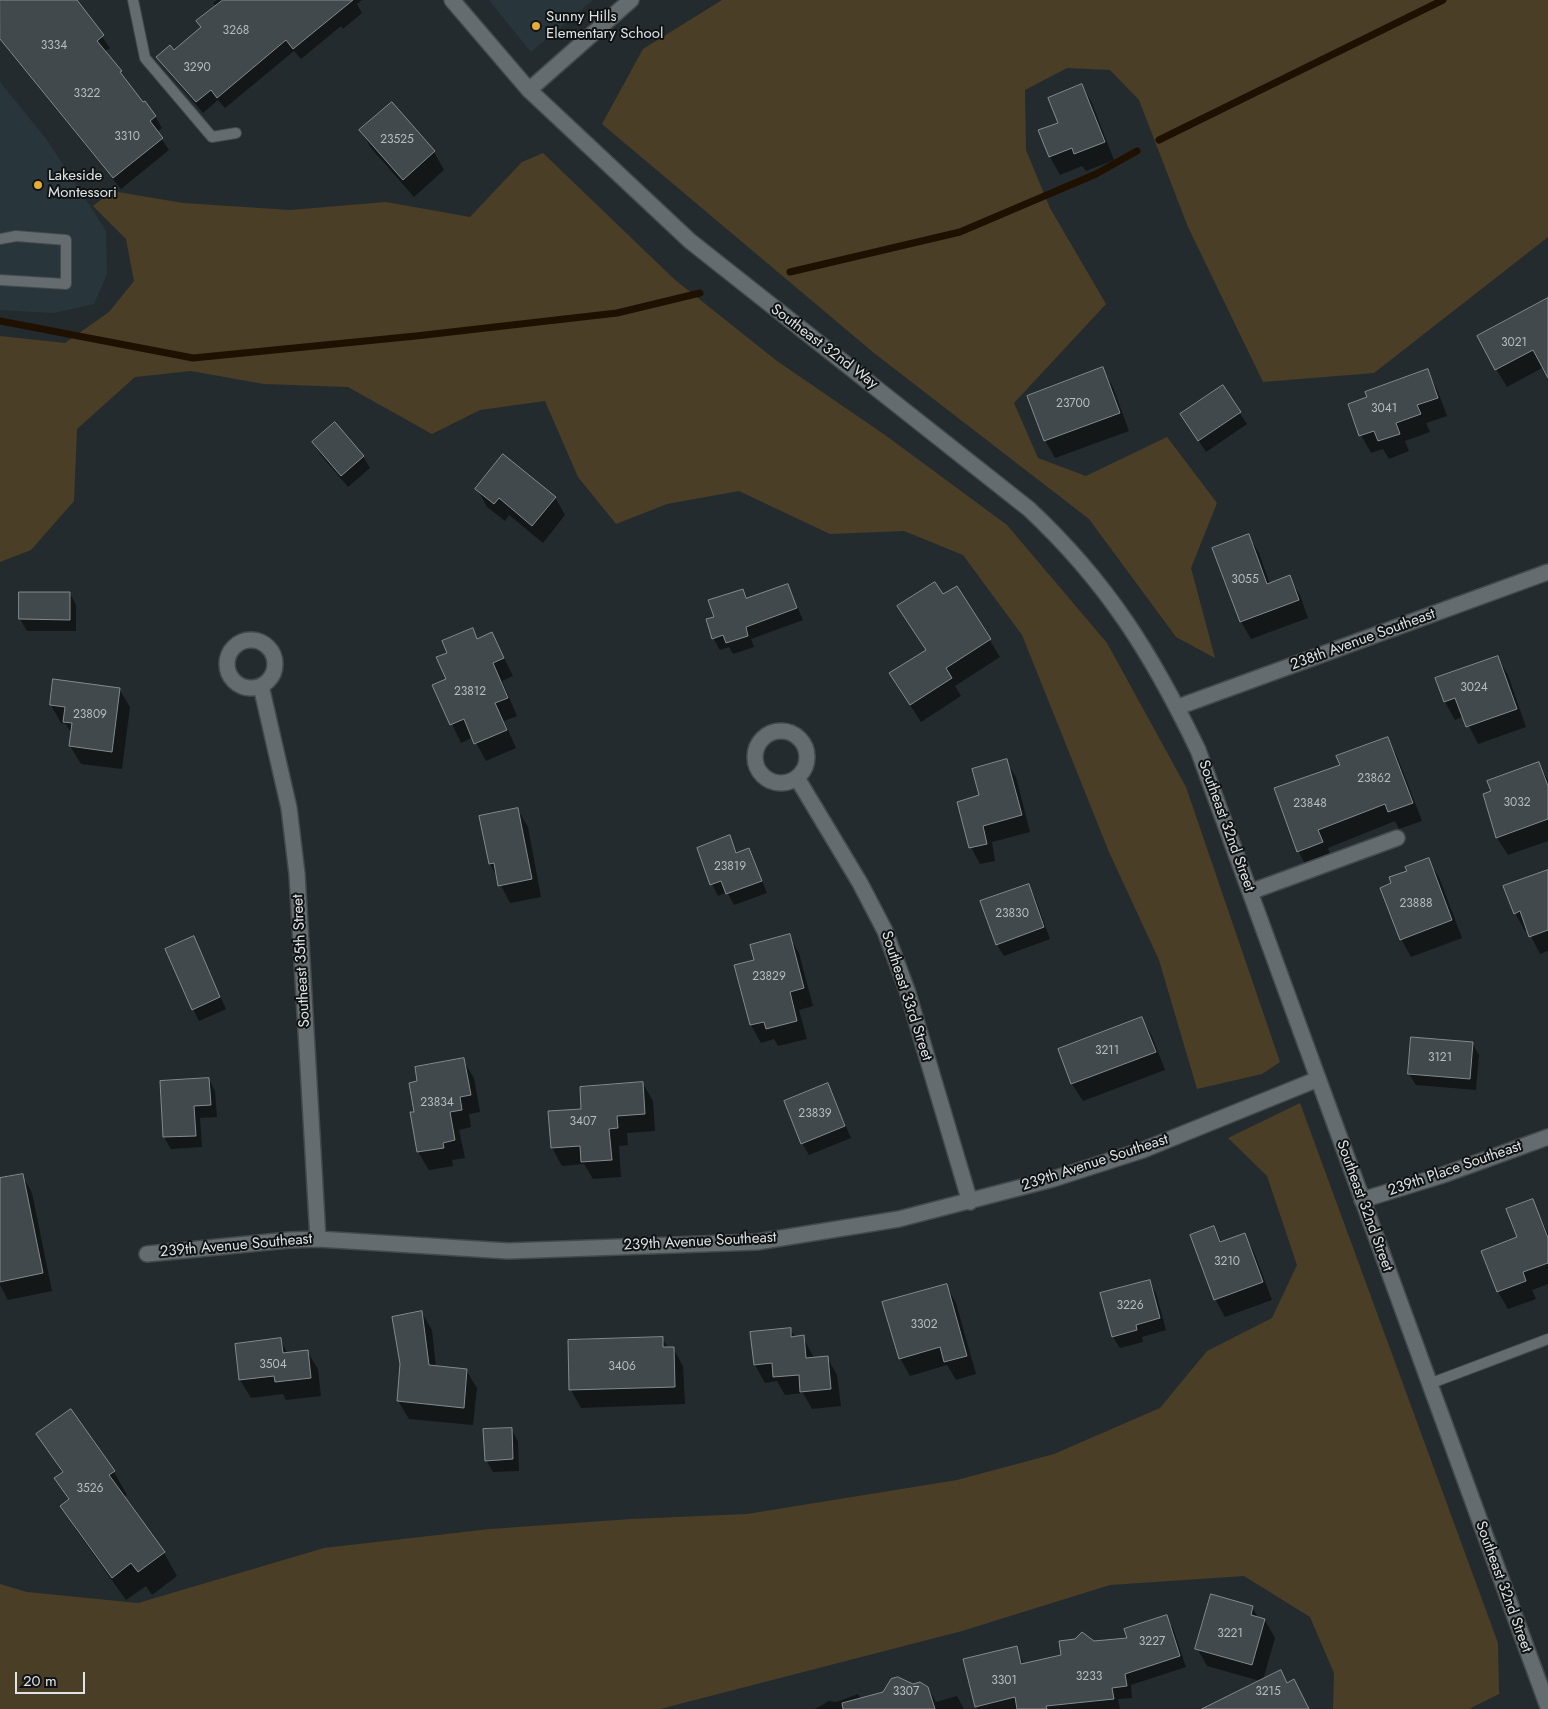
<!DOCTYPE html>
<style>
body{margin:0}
#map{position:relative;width:1548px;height:1709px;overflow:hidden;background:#242b2e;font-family:Jost,sans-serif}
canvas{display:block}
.scale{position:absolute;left:15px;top:1672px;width:70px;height:22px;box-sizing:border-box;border:2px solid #dfe3e5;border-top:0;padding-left:6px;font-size:15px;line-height:18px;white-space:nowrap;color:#dfe3e5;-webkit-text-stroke:4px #101314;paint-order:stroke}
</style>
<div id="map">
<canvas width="1548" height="1709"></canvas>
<div class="scale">20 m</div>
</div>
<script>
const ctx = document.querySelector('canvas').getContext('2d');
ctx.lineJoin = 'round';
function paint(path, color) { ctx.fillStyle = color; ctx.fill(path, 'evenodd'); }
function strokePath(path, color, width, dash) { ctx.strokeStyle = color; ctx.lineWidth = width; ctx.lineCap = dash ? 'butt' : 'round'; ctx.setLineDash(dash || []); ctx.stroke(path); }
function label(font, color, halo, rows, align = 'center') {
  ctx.font = font + ' Jost,sans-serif'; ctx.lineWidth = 4; ctx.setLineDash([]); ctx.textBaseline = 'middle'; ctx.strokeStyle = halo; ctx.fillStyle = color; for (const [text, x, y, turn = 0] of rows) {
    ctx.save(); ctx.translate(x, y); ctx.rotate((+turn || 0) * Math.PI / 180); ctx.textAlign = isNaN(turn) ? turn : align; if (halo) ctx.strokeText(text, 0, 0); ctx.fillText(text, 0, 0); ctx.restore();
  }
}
paint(new Path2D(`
 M 489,0 L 593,0 L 531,52 Z
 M 0,82 L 47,140 L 106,231 L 107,274 L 94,304 L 53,313 L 0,310 Z`), '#28363c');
paint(new Path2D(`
 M 722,0 L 1548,0 L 1548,237 L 1374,373 L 1263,382 L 1188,227 L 1139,100 L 1110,70 L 1067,68 L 1025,90 L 1026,150 L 1050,208 L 1106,304 L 1014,403 L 1038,458 L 1086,476 L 1167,437 L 1217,503 L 1191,568 L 1215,658 L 1176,637 L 1089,519 L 874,353 L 602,124 L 643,49 Z
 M 543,153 L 674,279 L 777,361 L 885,435 L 1007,525 L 1107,643 L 1186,787 L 1280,1062 L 1262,1074 L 1197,1089 L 1159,960 L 1109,852 L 1022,635 L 963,555 L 904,531 L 830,534 L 739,491 L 667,504 L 616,524 L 578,477 L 545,401 L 480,410 L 432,434 L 348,387 L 264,384 L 191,371 L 135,377 L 77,429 L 74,501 L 31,550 L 0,562 L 0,336 L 65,343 L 109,312 L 134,281 L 126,239 L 93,206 L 112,191 L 183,203 L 290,210 L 386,202 L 470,217 L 522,162 Z
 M 1300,1103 L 1498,1643 L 1499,1694 L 1469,1709 L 1333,1709 L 1334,1673 L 1310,1617 L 1244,1576 L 1110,1585 L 962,1631 L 660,1709 L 0,1709 L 0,1584 L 27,1592 L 138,1603 L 324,1548 L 490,1529 L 631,1519 L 747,1514 L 957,1480 L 1054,1454 L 1160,1408 L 1207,1351 L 1272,1318 L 1297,1265 L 1267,1176 L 1228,1138 Z`), '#4b3e26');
paint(new Path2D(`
 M 0,0 L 66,0 L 90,20 L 110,48 L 104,52 L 143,104 L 155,116 L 162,128 L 157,132 L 169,150 L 121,189 L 1,41 Z
 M 217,0 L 362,0 L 357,4 L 362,13 L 343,29 L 341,26 L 301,59 L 294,51 L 225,108 L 218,100 L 203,113 L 165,68 L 158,57 L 174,52 L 202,28 L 216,7 L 213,3 Z
 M 1082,85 L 1092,103 L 1114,160 L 1086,171 L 1082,166 L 1060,175 L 1050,157 L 1040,131 L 1059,123 Z
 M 391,103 L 434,152 L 444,170 L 414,197 L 371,148 L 361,130 Z
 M 1548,307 L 1548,376 L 1544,367 L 1507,387 L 1496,369 Z
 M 1102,369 L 1113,387 L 1129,431 L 1055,458 L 1045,440 Z
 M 1427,371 L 1437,389 L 1447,416 L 1426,423 L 1430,432 L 1405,441 L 1409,451 L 1389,459 L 1383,449 L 1371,453 L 1361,435 Z
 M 1222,387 L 1247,424 L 1206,452 L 1189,426 Z
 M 313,443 L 363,456 L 370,468 L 348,487 L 320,454 Z
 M 477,489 L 555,497 L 565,515 L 543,543 L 509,515 L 505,521 L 487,507 Z
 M 1249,536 L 1259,553 L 1270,584 L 1289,577 L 1300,595 L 1308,618 L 1251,639 L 1241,622 Z
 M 788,585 L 803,620 L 751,639 L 754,647 L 733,654 L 729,647 L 720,650 L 713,638 L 715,617 L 742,590 L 747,599 Z
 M 957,587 L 1000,657 L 955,686 L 961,696 L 921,722 L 901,691 L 926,651 L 909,624 L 943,596 Z
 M 20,593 L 70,593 L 76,605 L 76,631 L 27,631 L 20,619 Z
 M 472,629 L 478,640 L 492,634 L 513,676 L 502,681 L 517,716 L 504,721 L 516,748 L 486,761 L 473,737 L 461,743 L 434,686 L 448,680 L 449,653 Z
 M 1497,657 L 1508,675 L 1526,727 L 1478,744 L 1464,716 L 1455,720 L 1445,702 L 1437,679 Z
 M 54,681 L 119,689 L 130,707 L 122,769 L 81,764 L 70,746 L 72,734 L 66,724 L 61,723 L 51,705 Z
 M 1387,738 L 1397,756 L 1422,821 L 1399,829 L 1395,821 L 1328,848 L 1332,860 L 1308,869 L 1298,851 L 1341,765 Z
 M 1006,761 L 1016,777 L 1030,832 L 992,842 L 995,861 L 980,864 L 971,847 L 981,796 Z
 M 1538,763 L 1548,780 L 1548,841 L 1508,855 L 1497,838 L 1485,795 Z
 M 518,810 L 528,827 L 541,897 L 510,903 L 490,864 L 481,817 Z
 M 729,837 L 738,854 L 749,850 L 767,893 L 734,905 L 727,892 L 718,896 L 712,884 Z
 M 1428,860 L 1439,877 L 1462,938 L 1411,957 L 1401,939 L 1393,884 Z
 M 1548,871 L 1548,951 L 1540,954 L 1528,930 L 1525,931 L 1515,913 Z
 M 1028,885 L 1035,897 L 1050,939 L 1004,956 L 997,945 Z
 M 789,936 L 799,953 L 813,1006 L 799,1010 L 807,1039 L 778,1046 L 774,1039 L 761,1043 L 751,1025 L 736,966 L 755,960 Z
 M 193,938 L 226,1009 L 199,1021 L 193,1009 Z
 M 1142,1019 L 1152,1036 L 1165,1070 L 1083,1101 L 1072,1084 L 1060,1050 Z
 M 1472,1043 L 1479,1055 L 1476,1090 L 1416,1085 L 1409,1074 Z
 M 463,1060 L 474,1078 L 480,1112 L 469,1114 L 471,1127 L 459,1130 L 465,1158 L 452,1160 L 453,1166 L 429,1170 L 418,1152 L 412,1113 L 416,1113 L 419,1082 Z
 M 209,1079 L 215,1091 L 217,1117 L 200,1118 L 202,1147 L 171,1149 L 164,1137 L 161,1082 Z
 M 643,1084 L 653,1101 L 655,1131 L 627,1133 L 628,1145 L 619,1146 L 621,1177 L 593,1179 L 584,1164 L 562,1166 L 552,1148 L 549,1113 L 582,1110 Z
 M 828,1085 L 851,1138 L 809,1155 L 802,1143 Z
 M 22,1175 L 32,1193 L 52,1291 L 8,1300 L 0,1285 L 0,1180 Z
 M 1532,1201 L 1548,1233 L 1548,1284 L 1532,1290 L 1536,1299 L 1508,1309 L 1498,1292 L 1483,1252 L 1519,1238 Z
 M 1214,1227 L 1222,1242 L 1244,1234 L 1254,1252 L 1272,1300 L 1225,1317 L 1215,1299 Z
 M 1149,1281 L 1156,1293 L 1166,1330 L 1142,1337 L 1143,1342 L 1120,1348 L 1113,1337 Z
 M 946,1285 L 956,1303 L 976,1374 L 956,1380 L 947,1365 L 910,1376 L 900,1358 Z
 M 422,1313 L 432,1330 L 436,1367 L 466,1370 L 477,1388 L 473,1425 L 409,1419 L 398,1401 Z
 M 790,1329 L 795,1337 L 803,1337 L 814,1358 L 827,1357 L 837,1375 L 841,1406 L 812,1409 L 803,1393 L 785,1395 L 777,1381 L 765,1383 L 755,1365 Z
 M 662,1338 L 668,1348 L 673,1348 L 683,1366 L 685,1404 L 581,1408 L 571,1390 Z
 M 280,1340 L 288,1354 L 307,1351 L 318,1369 L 321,1396 L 286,1400 L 283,1394 L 251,1398 L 240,1380 L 236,1345 Z
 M 511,1429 L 518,1441 L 519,1471 L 493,1472 L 486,1460 Z
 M 38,1434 L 114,1472 L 127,1495 L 124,1498 L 164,1553 L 177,1576 L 152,1595 L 146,1586 L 126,1600 L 76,1530 L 62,1506 L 69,1501 L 56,1479 L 63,1474 Z
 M 1252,1607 L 1259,1619 L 1265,1620 L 1275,1638 L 1263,1680 L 1287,1684 L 1294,1681 L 1309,1709 L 1223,1709 L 1260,1681 L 1207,1666 L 1197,1648 Z
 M 1166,1617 L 1173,1628 L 1186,1667 L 1131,1685 L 1132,1698 L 1118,1699 L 1120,1709 L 977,1709 L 976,1706 L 1016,1648 L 1024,1665 L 1062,1656 L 1094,1642 L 1129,1639 Z
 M 913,1685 L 928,1688 L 936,1702 L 957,1696 L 964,1709 L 815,1709 L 829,1701 L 836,1702 L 858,1694 L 861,1699 Z`), '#0007');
strokePath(new Path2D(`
 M 1159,140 L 1443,0
 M 790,272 L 960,232 L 1096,174 L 1137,151
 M 0,321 L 193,358 L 416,336 L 617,313 L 700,293`), '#1e1100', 7);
const building = new Path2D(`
 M 0,0 L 77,0 L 104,35 L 97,41 L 122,71 L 120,72 L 143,102 L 145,101 L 156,116 L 150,121 L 163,138 L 113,178 L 0,39 Z
 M 223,0 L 353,0 L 293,49 L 286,40 L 217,98 L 211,90 L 196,102 L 156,57 L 170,45 L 174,50 L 201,27 L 196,21 Z
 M 1082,84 L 1105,142 L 1074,154 L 1072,148 L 1049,157 L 1038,130 L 1058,123 L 1048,98 Z
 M 392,102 L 435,151 L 403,180 L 359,130 Z
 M 1548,298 L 1548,378 L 1533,350 L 1495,370 L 1477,336 Z
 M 1103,367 L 1120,413 L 1044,441 L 1027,396 Z
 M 1428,369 L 1438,398 L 1417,405 L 1421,414 L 1396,423 L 1400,434 L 1378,441 L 1374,431 L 1359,436 L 1348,404 L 1367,397 L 1365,392 Z
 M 1223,385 L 1241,412 L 1198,441 L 1180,414 Z
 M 335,422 L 364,456 L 341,476 L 312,442 Z
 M 503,454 L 556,497 L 532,526 L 499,498 L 494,504 L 475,489 Z
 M 1249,534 L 1267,584 L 1290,575 L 1299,600 L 1240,622 L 1212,548 Z
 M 935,582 L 943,594 L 957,586 L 991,639 L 946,668 L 952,678 L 910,705 L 889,673 L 926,650 L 897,606 Z
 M 788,584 L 797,608 L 746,627 L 748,636 L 726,643 L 723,635 L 712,639 L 706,619 L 714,617 L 708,600 L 743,589 L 746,598 Z
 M 19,592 L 70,592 L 70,620 L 19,619 Z
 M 473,628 L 477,639 L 492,632 L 504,658 L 493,663 L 508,698 L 495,703 L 507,730 L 474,744 L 464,719 L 450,725 L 432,685 L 446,679 L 436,657 L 447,653 L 442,641 Z
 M 1498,656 L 1517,709 L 1466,727 L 1455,698 L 1444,702 L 1435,678 Z
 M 53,679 L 120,688 L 112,752 L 69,746 L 72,723 L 63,722 L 65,707 L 50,705 Z
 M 1388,737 L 1413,803 L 1388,812 L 1385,804 L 1318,830 L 1323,842 L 1297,852 L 1274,788 L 1340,765 L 1336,756 Z
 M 1007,759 L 1022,815 L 983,826 L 987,844 L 969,848 L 957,802 L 979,795 L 972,769 Z
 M 1539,762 L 1548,786 L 1548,819 L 1496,838 L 1483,794 L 1491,791 L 1487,781 Z
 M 518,808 L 532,879 L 498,886 L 494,863 L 489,864 L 479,816 Z
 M 730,835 L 736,853 L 749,848 L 762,881 L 726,894 L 721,881 L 710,885 L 697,848 Z
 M 1429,858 L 1452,920 L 1400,940 L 1380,888 L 1391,883 L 1389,877 L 1407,871 L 1405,867 Z
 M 1548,870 L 1548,930 L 1529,937 L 1520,911 L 1514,914 L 1503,886 Z
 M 1029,884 L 1044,927 L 996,945 L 980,901 Z
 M 790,934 L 804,988 L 790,992 L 797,1021 L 766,1029 L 764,1022 L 750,1025 L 734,965 L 754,960 L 750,945 Z
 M 194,936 L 220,997 L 192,1010 L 165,949 Z
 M 1142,1017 L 1156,1052 L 1071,1084 L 1058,1049 Z
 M 1411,1037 L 1473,1042 L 1470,1079 L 1408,1074 Z
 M 464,1058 L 471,1095 L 460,1097 L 462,1110 L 450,1112 L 455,1140 L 443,1143 L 444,1148 L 417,1152 L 410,1112 L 414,1112 L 409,1083 L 417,1081 L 415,1067 Z
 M 209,1078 L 211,1105 L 194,1106 L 196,1136 L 163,1137 L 160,1081 Z
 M 643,1082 L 645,1114 L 617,1116 L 618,1128 L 609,1129 L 612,1160 L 581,1162 L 580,1146 L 551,1148 L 548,1111 L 581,1109 L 580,1087 Z
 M 828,1083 L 845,1126 L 801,1144 L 784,1101 Z
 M 23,1174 L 43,1273 L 0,1282 L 0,1178 Z
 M 1533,1199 L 1548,1238 L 1548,1263 L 1523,1272 L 1526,1281 L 1497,1292 L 1481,1251 L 1517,1237 L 1506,1209 Z
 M 1214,1226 L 1220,1242 L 1245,1233 L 1263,1282 L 1214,1300 L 1190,1235 Z
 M 1150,1280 L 1160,1318 L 1136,1325 L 1137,1330 L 1112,1337 L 1100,1293 Z
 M 947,1284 L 967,1356 L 944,1362 L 940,1347 L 899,1359 L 882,1302 Z
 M 422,1311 L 429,1365 L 467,1369 L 464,1408 L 397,1401 L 400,1364 L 392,1317 Z
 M 791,1328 L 791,1337 L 804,1335 L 806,1358 L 828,1356 L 831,1389 L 800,1392 L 799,1375 L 773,1377 L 772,1363 L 754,1365 L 750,1332 Z
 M 663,1337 L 663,1347 L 674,1347 L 675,1387 L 569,1390 L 568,1340 Z
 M 281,1338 L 283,1353 L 308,1350 L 311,1378 L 275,1382 L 274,1376 L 239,1380 L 235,1344 Z
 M 71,1409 L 115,1471 L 109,1475 L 165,1552 L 138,1572 L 131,1563 L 112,1578 L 60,1506 L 69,1499 L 54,1478 L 63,1472 L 36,1434 Z
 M 512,1428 L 513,1459 L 485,1461 L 483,1429 Z
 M 1211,1594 L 1253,1606 L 1251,1615 L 1265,1619 L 1252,1665 L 1195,1649 Z
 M 1167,1615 L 1180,1656 L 1125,1674 L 1127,1686 L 1112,1688 L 1114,1699 L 1046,1706 L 1047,1709 L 1017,1709 L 1015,1697 L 975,1707 L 963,1659 L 1017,1646 L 1021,1664 L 1061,1655 L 1059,1641 L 1075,1639 L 1082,1632 L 1094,1641 L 1127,1638 L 1124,1629 Z
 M 1281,1670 L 1287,1683 L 1294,1679 L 1309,1709 L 1202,1709 Z
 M 898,1677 L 913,1684 L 920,1682 L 928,1687 L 935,1709 L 843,1709 L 842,1703 L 883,1692 L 891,1679 Z`);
paint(building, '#41494d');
strokePath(building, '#828b8f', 1);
const lane = new Path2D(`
 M 133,0 L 145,58 L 212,137 L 236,133
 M 0,239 L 16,236 L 66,240 L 66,284 L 0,280
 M 1429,1384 L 1548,1339`);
const street = new Path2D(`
 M 529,90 L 631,0
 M227 664a24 24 0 1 1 48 0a24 24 0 1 1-48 0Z
 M 261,686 L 289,808 L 297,874 L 318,1239
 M 1178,707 L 1548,572
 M755 757a26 26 0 1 1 52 0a26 26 0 1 1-52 0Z
 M 797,778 L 860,883 L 885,931 L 907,990 L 970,1202
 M 1250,892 L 1397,838
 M 1362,1200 L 1443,1175 L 1548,1137
 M 147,1254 L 289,1240 L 318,1239 L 508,1251 L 757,1242 L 899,1219 L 1053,1179 L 1143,1150 L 1318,1079`);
const secondary = new Path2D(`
 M 452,0 L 529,90 L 690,241 L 1029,509 C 1107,582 1152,654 1198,750 L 1548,1707`);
strokePath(lane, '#44494c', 12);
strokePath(street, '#44494c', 18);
strokePath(secondary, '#44494c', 18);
strokePath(lane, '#646c70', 10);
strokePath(street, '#646c70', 15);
strokePath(secondary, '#646c70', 15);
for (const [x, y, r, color] of [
 [536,26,5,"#e4ad35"],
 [38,185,5,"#e4ad35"]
]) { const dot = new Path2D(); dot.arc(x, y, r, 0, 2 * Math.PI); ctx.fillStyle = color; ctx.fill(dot); strokePath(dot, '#101314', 2); }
label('12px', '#b8bcbf', null, [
 ["3268",236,31],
 ["3334",54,46],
 ["3290",197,68],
 ["3322",87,94],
 ["3310",127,137],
 ["23525",397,140],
 ["3021",1514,343],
 ["23700",1073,404],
 ["3041",1384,409],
 ["3055",1245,580],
 ["3024",1474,688],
 ["23812",470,692],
 ["23809",90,715],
 ["23862",1374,779],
 ["3032",1517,803],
 ["23848",1310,804],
 ["23819",730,867],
 ["23888",1416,904],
 ["23830",1012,914],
 ["23829",769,977],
 ["3211",1107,1051],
 ["3121",1440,1058],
 ["23834",437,1103],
 ["23839",815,1114],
 ["3407",583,1122],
 ["3210",1227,1262],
 ["3226",1130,1306],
 ["3302",924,1325],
 ["3504",273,1365],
 ["3406",622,1367],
 ["3526",90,1489],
 ["3221",1230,1634],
 ["3227",1152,1642],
 ["3233",1089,1677],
 ["3301",1004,1681],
 ["3307",906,1692],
 ["3215",1268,1692]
]);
label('15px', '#dfe3e5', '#101314', [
 ["Sunny Hills",546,17],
 ["Elementary School",546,34],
 ["Lakeside",48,176],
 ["Montessori",48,193]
], 'left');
label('15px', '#dfe3e5', '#101314', [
 ["Southeast 32nd Way",824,347,37],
 ["238th Avenue Southeast",1363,640,-20],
 ["Southeast 32nd Street",1226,826,70],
 ["Southeast 35th Street",302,961,-93],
 ["Southeast 33rd Street",906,996,72],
 ["239th Avenue Southeast",1095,1163,-18],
 ["239th Place Southeast",1455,1169,-19],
 ["Southeast 32nd Street",1364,1206,70],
 ["239th Avenue Southeast",700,1242,-3],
 ["239th Avenue Southeast",236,1246,-5],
 ["Southeast 32nd Street",1503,1587,70]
]);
</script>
